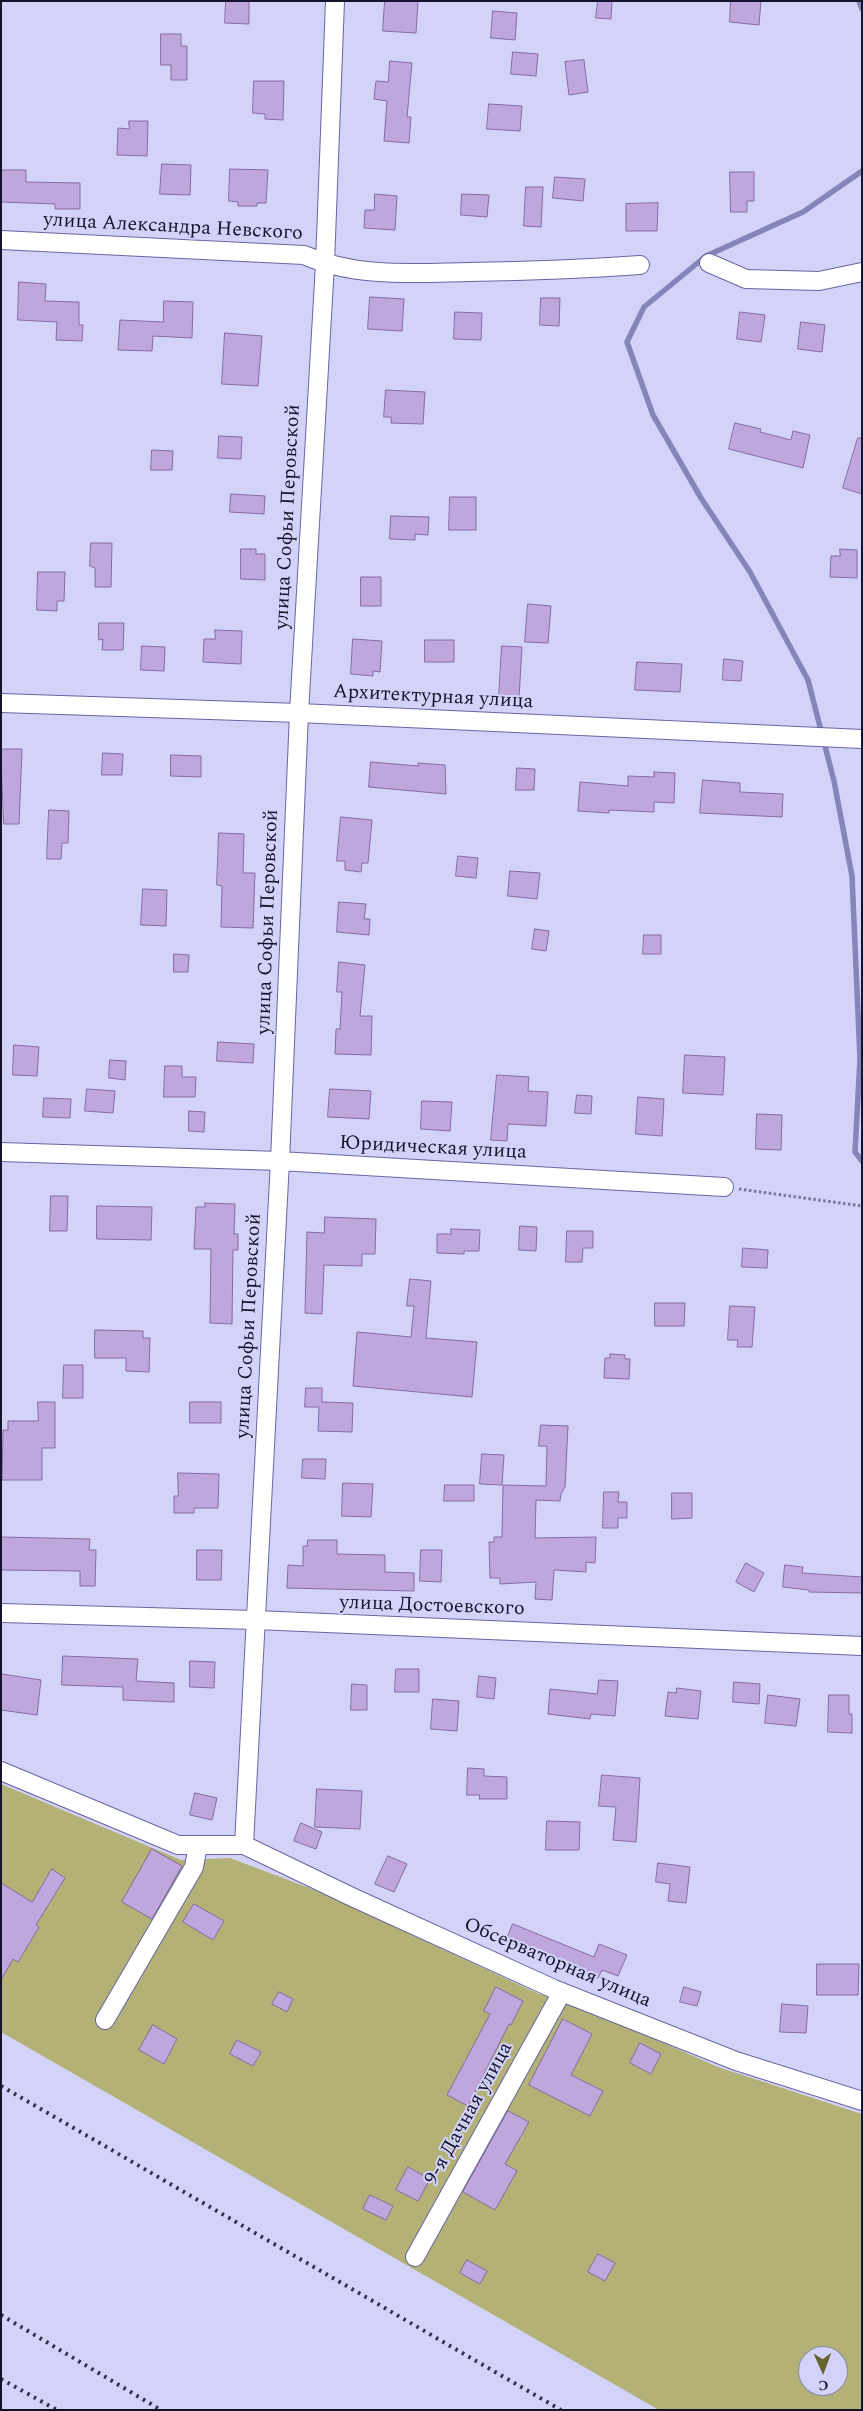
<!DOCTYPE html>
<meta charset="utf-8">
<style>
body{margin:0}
#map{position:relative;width:863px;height:2411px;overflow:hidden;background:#d3d3fa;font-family:Spectral,serif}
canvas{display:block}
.frame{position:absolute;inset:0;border:2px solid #15132b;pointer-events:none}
.north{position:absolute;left:798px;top:2346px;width:50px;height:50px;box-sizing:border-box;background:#d3d3fa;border:1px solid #8786a7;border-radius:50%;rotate:178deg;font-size:14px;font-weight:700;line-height:20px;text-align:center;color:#15132b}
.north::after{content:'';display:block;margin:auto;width:18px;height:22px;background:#66632f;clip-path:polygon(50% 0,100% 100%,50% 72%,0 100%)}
</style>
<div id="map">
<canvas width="863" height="2411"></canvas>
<div class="frame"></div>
<div class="north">С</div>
</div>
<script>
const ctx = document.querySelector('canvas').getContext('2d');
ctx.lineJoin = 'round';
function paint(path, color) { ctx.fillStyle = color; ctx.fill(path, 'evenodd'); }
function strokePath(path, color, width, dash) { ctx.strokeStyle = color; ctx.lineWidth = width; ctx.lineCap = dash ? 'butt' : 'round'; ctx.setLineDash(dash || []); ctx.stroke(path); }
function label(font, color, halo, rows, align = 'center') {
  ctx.font = font + ' Spectral,serif'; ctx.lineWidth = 4; ctx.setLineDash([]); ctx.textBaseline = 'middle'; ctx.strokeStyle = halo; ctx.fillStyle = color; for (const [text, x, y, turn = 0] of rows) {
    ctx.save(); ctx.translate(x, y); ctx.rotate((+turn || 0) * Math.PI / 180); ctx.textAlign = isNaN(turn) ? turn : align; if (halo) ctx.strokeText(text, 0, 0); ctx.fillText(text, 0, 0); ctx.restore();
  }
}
paint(new Path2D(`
 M 1,1784 L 181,1860 L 230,1858 L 320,1892 L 539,1994 L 564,1999 L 718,2067 L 862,2114 L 862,2410 L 659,2410 L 1,2032 ZM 808,2356 L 838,2356 L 838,2386 L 808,2386 Z`), '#b4b177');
strokePath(new Path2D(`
 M 859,1 L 862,9
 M 862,171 L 803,212 L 706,256 L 644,307 L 627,342 L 653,415 L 701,498 L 750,572 L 808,680 L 834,781 L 852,876 L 860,1059 L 855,1152 L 862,1161`), '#8685ba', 5.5);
const building = new Path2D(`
 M 226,1 L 249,1 L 249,24 L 225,23 Z
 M 385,1 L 418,1 L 416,33 L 383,31 Z
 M 598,1 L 612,1 L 611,19 L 596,18 Z
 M 731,1 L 761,1 L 759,25 L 730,22 Z
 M 493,11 L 517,13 L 515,40 L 491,38 Z
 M 161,34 L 181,34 L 181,46 L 187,46 L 187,80 L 171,80 L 171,65 L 161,65 Z
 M 513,52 L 538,54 L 536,76 L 511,74 Z
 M 584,60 L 588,92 L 569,95 L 565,62 Z
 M 390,61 L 412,63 L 407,117 L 411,117 L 409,143 L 384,141 L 387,101 L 374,99 L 376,81 L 388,82 Z
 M 254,81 L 284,81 L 283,120 L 265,119 L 265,114 L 253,113 Z
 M 489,104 L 522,106 L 520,131 L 487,129 Z
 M 129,121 L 148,121 L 147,156 L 117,155 L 118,128 L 129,129 Z
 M 162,164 L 191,165 L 190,195 L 160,194 Z
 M 230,169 L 268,170 L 266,203 L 257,203 L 257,206 L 238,206 L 238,202 L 229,201 Z
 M 1,170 L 26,170 L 26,182 L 80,183 L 80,209 L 55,209 L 55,204 L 1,202 Z
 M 730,172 L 754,172 L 754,201 L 747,201 L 747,212 L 731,212 Z
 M 555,177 L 585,179 L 583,201 L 553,198 Z
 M 526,187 L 543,187 L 541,227 L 524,226 Z
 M 375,194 L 397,196 L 395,230 L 364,228 L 365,210 L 374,210 Z
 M 462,194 L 489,195 L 487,217 L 461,215 Z
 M 658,203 L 657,231 L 626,231 L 626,204 Z
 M 19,282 L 46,284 L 45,301 L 79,302 L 79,325 L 83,325 L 82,341 L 56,340 L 57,322 L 18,320 Z
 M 370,297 L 404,299 L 402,331 L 368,329 Z
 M 541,298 L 560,298 L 559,326 L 540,325 Z
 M 164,301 L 193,302 L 192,338 L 153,336 L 152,351 L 118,350 L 120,320 L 163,322 Z
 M 455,312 L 482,313 L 481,340 L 454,339 Z
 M 740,312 L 765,315 L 761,342 L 737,339 Z
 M 801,322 L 825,325 L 822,352 L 798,349 Z
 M 225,333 L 262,336 L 258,386 L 222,384 Z
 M 386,390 L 425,392 L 423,424 L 391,423 L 391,417 L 384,417 Z
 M 735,423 L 761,429 L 760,432 L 791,440 L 793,431 L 810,435 L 803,468 L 729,449 Z
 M 219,436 L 242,437 L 241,459 L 218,458 Z
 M 858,438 L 862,438 L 862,494 L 843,488 Z
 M 152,450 L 173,451 L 172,470 L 151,470 Z
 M 231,494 L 265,496 L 264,514 L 230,512 Z
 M 450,497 L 476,497 L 476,530 L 449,530 Z
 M 391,516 L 429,517 L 428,535 L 415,534 L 415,540 L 390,539 Z
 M 91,543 L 112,543 L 111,587 L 95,587 L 95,568 L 90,566 Z
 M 241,549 L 256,549 L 256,554 L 265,554 L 265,580 L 241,579 Z
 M 840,549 L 857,550 L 857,578 L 830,577 L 831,556 L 840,556 Z
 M 38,572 L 65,572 L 64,601 L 57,601 L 57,611 L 37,610 Z
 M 361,577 L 381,577 L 381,606 L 361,606 Z
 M 528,604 L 551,606 L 548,643 L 525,642 Z
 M 99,623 L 124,623 L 123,650 L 102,650 L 103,639 L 99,640 Z
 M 215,630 L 242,631 L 241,664 L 203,662 L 204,639 L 215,639 Z
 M 353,639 L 382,641 L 380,672 L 373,671 L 373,676 L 351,674 Z
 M 425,640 L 454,640 L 454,662 L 425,662 Z
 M 142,646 L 165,647 L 164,671 L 141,670 Z
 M 502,646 L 522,647 L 519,698 L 499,697 Z
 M 724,659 L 743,661 L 741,681 L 723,680 Z
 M 637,662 L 682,664 L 680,692 L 635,690 Z
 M 1,749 L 22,749 L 19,824 L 4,824 Z
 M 103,753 L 123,754 L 122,775 L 102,775 Z
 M 171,755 L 201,756 L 201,777 L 171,776 Z
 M 371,762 L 418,766 L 418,763 L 445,765 L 446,794 L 369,787 Z
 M 517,768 L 535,769 L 534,790 L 516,790 Z
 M 654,772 L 675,773 L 674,803 L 654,802 L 654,812 L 609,810 L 609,813 L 578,811 L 580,782 L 628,786 L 628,776 L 654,777 Z
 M 703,780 L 740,783 L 740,792 L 783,794 L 782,817 L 700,813 Z
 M 49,810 L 69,811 L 68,843 L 62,843 L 61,859 L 47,859 Z
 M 341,817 L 372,820 L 368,863 L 362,863 L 361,872 L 345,870 L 345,861 L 337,861 Z
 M 219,833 L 244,834 L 243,873 L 255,873 L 253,928 L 221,927 L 222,886 L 217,885 Z
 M 458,856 L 478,858 L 476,878 L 456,876 Z
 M 510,871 L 540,873 L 537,899 L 508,896 Z
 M 143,889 L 167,890 L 166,926 L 141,925 Z
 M 339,902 L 366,904 L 364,919 L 370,919 L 369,935 L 337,932 Z
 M 535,929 L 549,931 L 546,951 L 532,949 Z
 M 644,935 L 661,935 L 661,954 L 643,954 Z
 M 174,954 L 189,955 L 188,972 L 174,972 Z
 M 339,962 L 365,965 L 360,1016 L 372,1016 L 371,1055 L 335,1054 L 336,1029 L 340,1029 L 342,992 L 337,992 Z
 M 218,1042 L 254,1044 L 253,1063 L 217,1061 Z
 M 14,1045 L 39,1047 L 37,1076 L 13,1075 Z
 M 685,1055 L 725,1057 L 723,1095 L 683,1093 Z
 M 110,1060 L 126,1061 L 125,1080 L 109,1078 Z
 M 165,1066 L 182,1066 L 182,1077 L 196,1077 L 195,1097 L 164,1097 Z
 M 497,1075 L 529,1077 L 528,1091 L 548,1092 L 546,1126 L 508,1124 L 507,1141 L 491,1140 Z
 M 87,1089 L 115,1091 L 113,1113 L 85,1111 Z
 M 330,1089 L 371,1091 L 369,1119 L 328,1117 Z
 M 577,1095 L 592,1096 L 591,1114 L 575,1113 Z
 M 638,1097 L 664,1099 L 662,1136 L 636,1134 Z
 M 44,1098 L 71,1099 L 70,1118 L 43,1117 Z
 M 422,1101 L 452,1102 L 450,1131 L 421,1129 Z
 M 189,1111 L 205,1112 L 204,1132 L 189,1131 Z
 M 757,1114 L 782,1115 L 781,1150 L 756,1149 Z
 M 51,1196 L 68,1196 L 67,1231 L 50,1231 Z
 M 205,1203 L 235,1204 L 234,1234 L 238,1234 L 238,1250 L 233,1250 L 232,1324 L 210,1323 L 211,1249 L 194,1249 L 196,1207 L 205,1207 Z
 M 97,1206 L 152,1207 L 151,1240 L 97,1239 Z
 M 325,1217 L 376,1219 L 375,1254 L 362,1254 L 362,1266 L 324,1265 L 322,1314 L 305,1313 L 307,1232 L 324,1233 Z
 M 520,1226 L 537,1227 L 536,1251 L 519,1250 Z
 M 451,1229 L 480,1230 L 479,1251 L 464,1251 L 464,1254 L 437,1253 L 437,1234 L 451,1234 Z
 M 567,1231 L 593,1231 L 593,1248 L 583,1248 L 582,1262 L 566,1262 Z
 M 743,1248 L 768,1250 L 767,1268 L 742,1267 Z
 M 410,1279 L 431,1281 L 426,1338 L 477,1342 L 472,1397 L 353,1386 L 357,1332 L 411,1337 L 414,1306 L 407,1306 Z
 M 655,1303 L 685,1303 L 684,1326 L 655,1326 Z
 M 730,1306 L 755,1307 L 752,1347 L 737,1347 L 738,1340 L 728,1340 Z
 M 95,1330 L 143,1331 L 143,1338 L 150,1338 L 149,1372 L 126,1371 L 126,1358 L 95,1358 Z
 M 610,1354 L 625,1355 L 625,1359 L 630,1359 L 629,1379 L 604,1378 L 605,1358 L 610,1358 Z
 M 64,1365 L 83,1365 L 83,1398 L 63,1398 Z
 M 306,1388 L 322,1388 L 322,1402 L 353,1403 L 352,1432 L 318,1431 L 319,1407 L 305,1407 Z
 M 38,1402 L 55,1402 L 55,1448 L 42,1448 L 42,1480 L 2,1480 L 3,1430 L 8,1430 L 8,1421 L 38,1421 Z
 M 190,1402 L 221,1402 L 221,1423 L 190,1423 Z
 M 541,1425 L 568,1426 L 565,1487 L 561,1494 L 560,1501 L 536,1500 L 535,1538 L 596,1537 L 595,1563 L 586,1562 L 586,1572 L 554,1570 L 552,1600 L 535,1599 L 536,1582 L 500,1584 L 500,1578 L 490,1578 L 489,1542 L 494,1542 L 494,1537 L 502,1537 L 503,1485 L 546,1486 L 547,1446 L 539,1446 Z
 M 482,1454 L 504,1455 L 502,1485 L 480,1484 Z
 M 303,1459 L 326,1459 L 325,1479 L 302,1478 Z
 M 178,1473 L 219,1474 L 218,1508 L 194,1508 L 194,1513 L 174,1513 L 174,1496 L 178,1496 Z
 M 343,1483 L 373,1484 L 371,1517 L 342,1516 Z
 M 445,1485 L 474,1485 L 474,1501 L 444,1501 Z
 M 604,1492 L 619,1492 L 618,1502 L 627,1502 L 627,1518 L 618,1518 L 618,1528 L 603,1528 Z
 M 672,1493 L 692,1493 L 692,1518 L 672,1519 Z
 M 1,1537 L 90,1539 L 89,1550 L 96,1550 L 95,1586 L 80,1586 L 80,1571 L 1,1570 Z
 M 308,1540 L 337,1540 L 337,1554 L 385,1555 L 385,1572 L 414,1573 L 414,1591 L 287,1588 L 288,1565 L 303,1566 L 303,1546 L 307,1546 Z
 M 197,1550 L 222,1550 L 221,1580 L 197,1580 Z
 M 421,1550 L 442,1550 L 441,1582 L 420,1581 Z
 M 746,1563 L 764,1573 L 754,1592 L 736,1582 Z
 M 785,1565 L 803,1567 L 802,1573 L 862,1577 L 862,1593 L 809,1592 L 809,1590 L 783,1587 Z
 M 63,1656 L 138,1659 L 136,1681 L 174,1683 L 174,1702 L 123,1700 L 123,1687 L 62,1685 Z
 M 190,1661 L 215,1662 L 214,1688 L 190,1687 Z
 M 396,1669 L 419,1669 L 419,1692 L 395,1692 Z
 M 2,1674 L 41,1680 L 37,1715 L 1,1710 Z
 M 479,1676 L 496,1678 L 494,1699 L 477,1697 Z
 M 599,1680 L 618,1681 L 615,1716 L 591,1714 L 590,1719 L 548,1714 L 550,1689 L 597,1694 Z
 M 734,1682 L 760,1684 L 759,1704 L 733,1702 Z
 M 352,1684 L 367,1685 L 367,1710 L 351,1710 Z
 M 677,1688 L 701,1691 L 698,1719 L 665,1716 L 668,1692 L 676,1693 Z
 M 768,1695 L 800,1699 L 796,1726 L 765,1723 Z
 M 829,1695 L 849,1695 L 849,1714 L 852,1714 L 852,1733 L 828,1732 Z
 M 433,1699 L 459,1701 L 457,1731 L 431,1729 Z
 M 468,1768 L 484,1769 L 484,1776 L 507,1777 L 507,1799 L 479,1799 L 480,1795 L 467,1795 Z
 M 602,1775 L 640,1778 L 636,1842 L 613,1840 L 616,1807 L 599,1806 Z
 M 317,1789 L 362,1791 L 360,1829 L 315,1827 Z
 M 195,1793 L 217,1798 L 212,1820 L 190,1815 Z
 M 547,1821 L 580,1822 L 579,1850 L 546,1850 Z
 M 301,1823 L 322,1832 L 316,1849 L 294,1841 Z
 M 152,1849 L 182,1866 L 152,1919 L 122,1902 Z
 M 388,1856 L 407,1864 L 394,1892 L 375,1884 Z
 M 658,1863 L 690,1867 L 686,1903 L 668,1901 L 670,1884 L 656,1882 Z
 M 52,1869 L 65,1878 L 36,1925 L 39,1927 L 18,1962 L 13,1959 L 1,1980 L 1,1883 L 32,1902 Z
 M 194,1904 L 224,1921 L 213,1940 L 183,1922 Z
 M 513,1924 L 594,1957 L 599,1944 L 627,1955 L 618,1976 L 602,1970 L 598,1978 L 506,1941 Z
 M 817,1964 L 859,1964 L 858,1995 L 817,1995 Z
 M 496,1987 L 523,2001 L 511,2025 L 509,2024 L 468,2106 L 447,2095 L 490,2014 L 484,2011 Z
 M 684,1987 L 701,1992 L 697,2006 L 680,2002 Z
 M 279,1992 L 293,1999 L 287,2012 L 272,2004 Z
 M 782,2004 L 808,2006 L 806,2033 L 780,2032 Z
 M 563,2019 L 592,2034 L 571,2075 L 603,2091 L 590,2116 L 529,2085 Z
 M 153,2025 L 177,2039 L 164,2064 L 139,2050 Z
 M 237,2040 L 261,2052 L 253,2066 L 230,2054 Z
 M 640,2043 L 661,2054 L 651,2074 L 630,2063 Z
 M 508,2111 L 529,2122 L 505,2164 L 517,2171 L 495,2210 L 463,2192 Z
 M 408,2167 L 430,2179 L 418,2201 L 396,2190 Z
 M 370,2195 L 393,2206 L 386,2220 L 363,2209 Z
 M 598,2254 L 615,2263 L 605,2281 L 588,2272 Z
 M 467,2260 L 487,2271 L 480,2284 L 460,2273 Z`);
paint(building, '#bfa7dd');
strokePath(building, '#856aa3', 1);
const minor = new Path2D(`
 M 1,240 L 304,255 C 356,278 414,273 469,272 C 526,271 583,269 640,265
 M 709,263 L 746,279 L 819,281 L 862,272
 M 1,703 L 299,713 L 862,739
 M 1,1152 L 280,1161 L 724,1187
 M 1,1613 L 256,1620 L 862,1646
 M 1,1771 L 178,1845 L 244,1845 L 352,1897 L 554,1989 L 736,2061 L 862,2101
 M 244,1845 L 280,1161 L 299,713 L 325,264 L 335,1
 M 105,2020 L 194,1867 L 198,1845
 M 415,2257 L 562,1992`);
strokePath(minor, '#6865a0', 20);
strokePath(new Path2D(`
 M 739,1189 L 862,1206`), '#787797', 3, [2.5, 2.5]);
strokePath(minor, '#fff', 18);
strokePath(new Path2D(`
 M 1,2086 L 561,2410
 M 1,2315 L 161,2410
 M 1,2379 L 57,2410`), '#31304a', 4, [2.5, 5]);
label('20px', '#15132b', '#d3d3fa', [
 ["улица Александра Невского",173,228,3],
 ["улица Софьи Перовской",289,517,-87],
 ["Архитектурная улица",433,698,3],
 ["улица Софьи Перовской",269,922,-88],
 ["Юридическая улица",433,1149,3],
 ["улица Софьи Перовской",250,1326,-87],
 ["улица Достоевского",432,1607,2],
 ["Обсерваторная улица",557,1964,23],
 ["9-я Дачная улица",470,2114,-61]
]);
</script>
